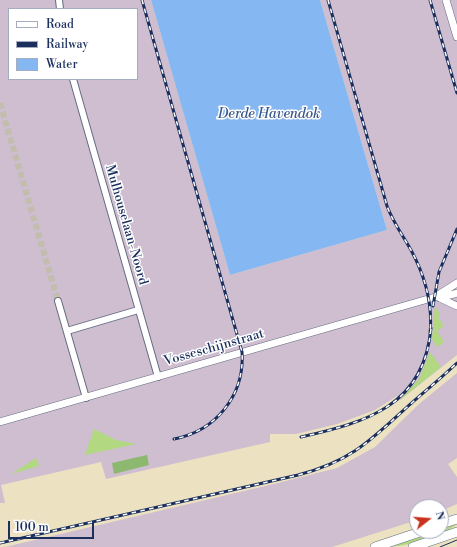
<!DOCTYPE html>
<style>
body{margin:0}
#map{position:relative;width:457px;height:547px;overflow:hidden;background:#ece1c0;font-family:"Libre Bodoni",serif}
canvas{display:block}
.legend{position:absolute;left:8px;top:8px;width:130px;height:72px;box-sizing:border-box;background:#fff;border:1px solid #a4acbf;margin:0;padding:5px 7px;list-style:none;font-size:12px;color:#1b2f5e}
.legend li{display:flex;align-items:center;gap:8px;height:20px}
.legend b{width:20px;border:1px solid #a4acbf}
.north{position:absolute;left:409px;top:499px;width:40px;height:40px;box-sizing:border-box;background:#fff;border:1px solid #a4acbf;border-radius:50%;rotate:73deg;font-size:11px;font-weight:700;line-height:16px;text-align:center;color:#1b2f5e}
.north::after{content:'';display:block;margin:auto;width:14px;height:18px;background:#c8321e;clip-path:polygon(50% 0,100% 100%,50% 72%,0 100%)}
.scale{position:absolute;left:8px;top:521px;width:86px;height:18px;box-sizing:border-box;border:2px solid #1b2f5e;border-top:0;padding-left:5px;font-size:12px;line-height:14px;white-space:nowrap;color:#1b2f5e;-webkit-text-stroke:3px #fff;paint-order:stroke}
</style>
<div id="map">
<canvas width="457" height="547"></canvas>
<ul class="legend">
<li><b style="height:5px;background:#fff"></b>Road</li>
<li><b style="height:5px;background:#1b2f5e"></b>Railway</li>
<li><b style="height:11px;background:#85b7f2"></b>Water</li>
</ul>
<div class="north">N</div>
<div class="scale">100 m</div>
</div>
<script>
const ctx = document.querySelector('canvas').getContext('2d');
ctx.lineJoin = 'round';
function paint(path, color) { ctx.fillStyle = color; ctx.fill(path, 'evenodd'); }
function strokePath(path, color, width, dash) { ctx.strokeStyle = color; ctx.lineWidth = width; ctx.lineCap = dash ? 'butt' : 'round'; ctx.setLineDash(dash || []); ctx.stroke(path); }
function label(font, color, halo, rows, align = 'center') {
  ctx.font = font + ' "Libre Bodoni",serif'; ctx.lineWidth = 3; ctx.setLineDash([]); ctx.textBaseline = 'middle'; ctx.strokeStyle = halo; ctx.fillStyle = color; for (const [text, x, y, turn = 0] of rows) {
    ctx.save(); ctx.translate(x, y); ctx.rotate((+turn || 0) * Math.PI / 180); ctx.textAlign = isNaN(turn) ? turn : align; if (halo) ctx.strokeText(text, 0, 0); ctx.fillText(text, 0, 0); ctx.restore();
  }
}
paint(new Path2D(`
 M 0,0 L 151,0 L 230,275 L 387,230 L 320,0 L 457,0 L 457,355 L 400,400 L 397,396 L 375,410 L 337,424 L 296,434 L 270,434 L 270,442 L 106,479 L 101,462 L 1,485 L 5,503 L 0,503 ZM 9,9 L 137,9 L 137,79 L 9,79 Z
 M 457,373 L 457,458 L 448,464 L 457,477 L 457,504 L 441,511 L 441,507 L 417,507 L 417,520 L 332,547 L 5,547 L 274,484 L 337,468 L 375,447 L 419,404 Z`), '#cfbdd0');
paint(new Path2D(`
 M 435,306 L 440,314 L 438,317 L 444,326 L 437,331 L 444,342 L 437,347 L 432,339 Z
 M 430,352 L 441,367 L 400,400 L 419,379 Z
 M 94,429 L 116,440 L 136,444 L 85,455 Z
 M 36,458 L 39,466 L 11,474 Z
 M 457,521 L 457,524 C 440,538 405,547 383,547 L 433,531 L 441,531 L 441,528 Z`), '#b2d882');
paint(new Path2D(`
 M 147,455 L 149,465 L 114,474 L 112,463 Z`), '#8db870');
paint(new Path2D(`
 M 151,0 L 320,0 L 387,230 L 230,275 Z`), '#85b7f2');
strokePath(new Path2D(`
 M 0,103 L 58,301`), '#c2bdac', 6, [6, 3]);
const minor = new Path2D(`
 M 59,0 L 60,9
 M 73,79 L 158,377
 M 58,301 L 86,398
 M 67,331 L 138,310`);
const tertiary = new Path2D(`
 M 446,0 L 457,37
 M 440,298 L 457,293
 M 440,298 L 457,306
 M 0,422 L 435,297 L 457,283`);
const primary = new Path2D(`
 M 441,524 L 457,519
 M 375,547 L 423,531
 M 413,547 L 457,532`);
strokePath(minor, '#646d80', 8);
strokePath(tertiary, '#646d80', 8);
strokePath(primary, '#646d80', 10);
strokePath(minor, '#fff', 6);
strokePath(tertiary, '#fff', 7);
strokePath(primary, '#fff', 9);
strokePath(new Path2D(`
 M 440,547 L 457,540`), '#1b2f5e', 1);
const rail = new Path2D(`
 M 142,0 L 242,352 C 245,395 216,431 174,439
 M 328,0 L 387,206 C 393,222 403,236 411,250 C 425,276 433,304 430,334
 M 430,0 L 457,93
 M 433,306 L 439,272 L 457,229
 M 301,437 C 367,422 424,406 431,328
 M 0,543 L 298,475 C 349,462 369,442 406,408 C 423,393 440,379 457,363`);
strokePath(rail, '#1b2f5e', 3);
strokePath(rail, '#fff', 1.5, [4.5]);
label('13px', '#1b2f5e', '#fff', [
 ["Mulhouselaan-Noord",126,225,74],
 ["Vosseschijnstraat",214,348,-16]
]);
label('italic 14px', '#3b588a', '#fff', [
 ["Derde Havendok",269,115]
]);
</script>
